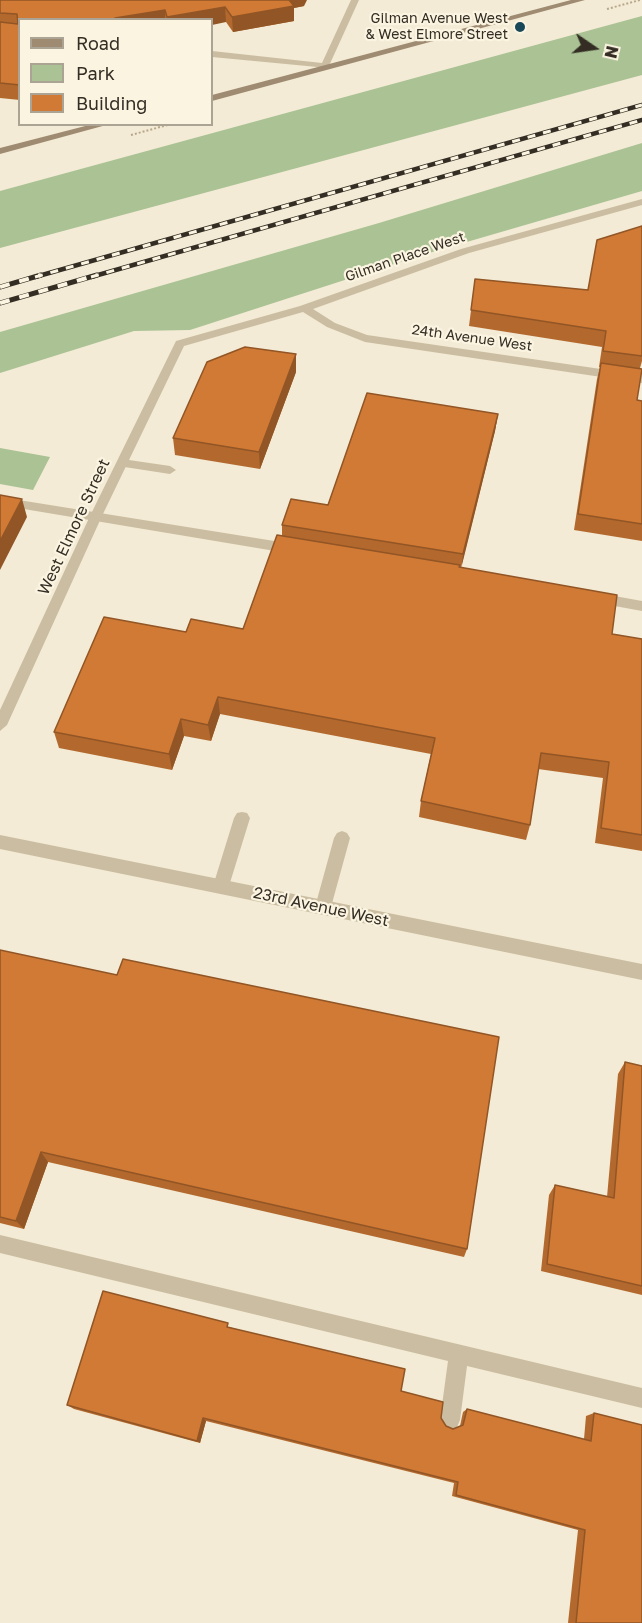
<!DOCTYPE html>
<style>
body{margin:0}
#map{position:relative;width:642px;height:1623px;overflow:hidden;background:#f3ebd5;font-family:"Golos Text",sans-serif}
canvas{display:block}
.legend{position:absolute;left:18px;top:18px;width:195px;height:108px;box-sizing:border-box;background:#faf4e1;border:2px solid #aba495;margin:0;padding:8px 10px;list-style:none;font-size:18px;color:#342d24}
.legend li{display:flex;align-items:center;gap:12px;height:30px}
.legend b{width:30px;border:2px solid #aba495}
.north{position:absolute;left:564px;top:18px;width:60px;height:60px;-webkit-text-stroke:4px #faf4e1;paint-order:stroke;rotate:103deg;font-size:16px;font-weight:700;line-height:24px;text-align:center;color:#342d24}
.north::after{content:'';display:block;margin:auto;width:21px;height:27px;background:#342d24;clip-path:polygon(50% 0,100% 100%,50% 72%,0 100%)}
</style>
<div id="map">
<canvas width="642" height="1623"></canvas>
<ul class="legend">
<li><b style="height:8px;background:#9f8b72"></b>Road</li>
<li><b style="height:16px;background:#aac294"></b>Park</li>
<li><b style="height:16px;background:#d07a35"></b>Building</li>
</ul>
<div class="north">N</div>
</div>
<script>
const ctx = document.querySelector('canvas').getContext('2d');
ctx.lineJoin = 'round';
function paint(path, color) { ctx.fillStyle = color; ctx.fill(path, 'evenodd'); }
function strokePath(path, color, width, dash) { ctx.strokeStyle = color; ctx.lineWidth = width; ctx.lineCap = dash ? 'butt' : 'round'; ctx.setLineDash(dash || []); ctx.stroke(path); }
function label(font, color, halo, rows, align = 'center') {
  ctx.font = font + ' "Golos Text",sans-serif'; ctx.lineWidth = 4.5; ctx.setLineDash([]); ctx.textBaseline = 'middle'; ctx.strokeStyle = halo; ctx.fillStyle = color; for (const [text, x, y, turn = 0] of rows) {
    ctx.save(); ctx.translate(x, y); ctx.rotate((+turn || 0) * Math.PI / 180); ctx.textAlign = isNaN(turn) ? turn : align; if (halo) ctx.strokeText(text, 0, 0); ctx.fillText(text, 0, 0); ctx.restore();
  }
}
paint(new Path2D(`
 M 642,16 L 642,75 L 0,248 L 0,191 Z
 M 642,143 L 642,191 L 422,255 L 190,330 L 134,331 L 0,373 L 0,332 L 379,223 Z
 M 0,448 L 50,457 L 33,490 L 0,484 Z`), '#aac294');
strokePath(new Path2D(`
 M 607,9 L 640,0
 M 131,135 L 171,124`), '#b7a78b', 2, [2, 2]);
paint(new Path2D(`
 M 122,459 L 170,466 L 176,470 L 170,474 L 118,466 L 118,460 Z
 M 0,497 L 293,544 L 299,549 L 293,554 L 0,505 Z
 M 598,593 L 642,601 L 642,611 L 593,602 L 591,598 Z
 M 242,812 L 247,813 L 250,818 L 229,886 L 227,891 L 221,893 L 215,891 L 213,886 L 234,818 L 237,813 Z
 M 342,831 L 347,833 L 350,838 L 331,907 L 329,912 L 323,914 L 317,912 L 315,907 L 334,838 L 337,833 Z
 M 0,1235 L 642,1388 L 642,1408 L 467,1366 L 460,1420 L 457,1427 L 450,1430 L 443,1427 L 440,1420 L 448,1361 L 0,1253 Z`), '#cbbda1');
paint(new Path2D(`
 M 351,0 L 359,0 L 328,68 L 212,57 L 212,51 L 322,63 Z
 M 642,199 L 642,205 L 469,253 L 313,309 L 335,323 L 367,335 L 642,375 L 642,383 L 365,342 L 327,327 L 303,312 L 184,346 L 102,516 L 7,725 L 0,731 L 0,710 L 90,516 L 176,341 L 300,306 L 461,249 Z
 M 0,835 L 642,964 L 642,980 L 0,849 Z`), '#cbbda1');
paint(new Path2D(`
 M 571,0 L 585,0 L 212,101 L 212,95 Z
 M 93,124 L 110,124 L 0,154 L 0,148 Z`), '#9f8b72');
const railFar1 = new Path2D(`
 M 35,277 L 642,105
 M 91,277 L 642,120`);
const rail = new Path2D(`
 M 0,287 L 41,275
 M 0,303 L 97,275`);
strokePath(railFar1, '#342d24', 4.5);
strokePath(rail, '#342d24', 5);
strokePath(railFar1, '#faf4e1', 3, [8]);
strokePath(rail, '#faf4e1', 4, [10]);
paint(new Path2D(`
 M 0,0 L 304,6 L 294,8 L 294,21 L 233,32 L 226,22 L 212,20 L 20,20 L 20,100 L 0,98 Z
 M 642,226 L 642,361 L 640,368 L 637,400 L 642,401 L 642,541 L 574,530 L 597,379 L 600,367 L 599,367 L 602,347 L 469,326 L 475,279 L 588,290 Z
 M 296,372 L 260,469 L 175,455 L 173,438 Z
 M 498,414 L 495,431 L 461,567 L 612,634 L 642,639 L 642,851 L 595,843 L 603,778 L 538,769 L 530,825 L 526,840 L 419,817 L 421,801 L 431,754 L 220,714 L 211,741 L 184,736 L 172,770 L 59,748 L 54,732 L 186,632 L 243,629 L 282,536 L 282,525 L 328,505 Z
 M 0,950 L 467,1249 L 464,1257 L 48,1162 L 24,1229 L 0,1223 Z
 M 625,1062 L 642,1066 L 642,1295 L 541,1271 L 549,1195 L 555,1185 L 607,1197 L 618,1074 Z
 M 230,1327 L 401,1391 L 441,1418 L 446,1426 L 453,1429 L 460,1426 L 463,1412 L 467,1409 L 584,1439 L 586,1416 L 594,1413 L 642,1623 L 568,1623 L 578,1530 L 452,1496 L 454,1483 L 206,1421 L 200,1443 L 74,1409 L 67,1405 Z`), '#b3692e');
paint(new Path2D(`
 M 285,0 L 307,0 L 304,6 L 294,8 L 294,21 L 233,32 L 232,17 Z
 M 225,7 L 226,22 L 212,25 L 212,20 L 168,20 L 167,17 Z
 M 165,10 L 165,20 L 114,20 L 115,18 Z
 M 296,354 L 296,372 L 260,469 L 259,452 Z
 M 498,414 L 495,431 L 461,569 L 463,554 Z
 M 22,499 L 27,517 L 0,570 L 0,541 Z
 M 218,697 L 220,714 L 211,741 L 208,725 Z
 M 181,719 L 184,736 L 172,770 L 169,754 Z
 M 41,1152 L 48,1162 L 24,1229 L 16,1221 Z
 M 203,1418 L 206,1421 L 200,1443 L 197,1441 Z`), '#925525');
const building = new Path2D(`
 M 0,0 L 289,0 L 294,6 L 232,17 L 225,7 L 167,17 L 165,10 L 115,18 L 114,20 L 20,20 L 20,85 L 0,83 L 0,22 L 18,24 L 17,14 L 0,13 Z
 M 642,226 L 642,356 L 603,351 L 606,331 L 471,310 L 475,279 L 588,290 L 597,240 Z
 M 245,347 L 296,354 L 259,452 L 173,438 L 207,362 Z
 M 601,363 L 642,369 L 637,400 L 642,401 L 642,524 L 578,514 Z
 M 367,393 L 498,414 L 463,554 L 282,525 L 291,499 L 328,505 Z
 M 0,495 L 22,499 L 0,541 Z
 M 277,535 L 460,565 L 459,567 L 617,595 L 612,634 L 642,639 L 642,835 L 601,828 L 609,762 L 541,753 L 530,825 L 421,801 L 435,738 L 218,697 L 208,725 L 181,719 L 169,754 L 54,732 L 104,617 L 186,632 L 191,619 L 243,629 Z
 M 0,950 L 117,975 L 123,959 L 499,1037 L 467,1249 L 41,1152 L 16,1221 L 0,1217 Z
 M 625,1062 L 642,1066 L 642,1286 L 547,1264 L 555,1185 L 614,1198 Z
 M 103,1291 L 228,1323 L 227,1327 L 405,1369 L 401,1391 L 443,1402 L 441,1418 L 446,1426 L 453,1429 L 463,1425 L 467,1409 L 591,1441 L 594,1413 L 642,1425 L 642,1623 L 576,1623 L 585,1530 L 456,1495 L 458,1482 L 203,1418 L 197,1441 L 67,1405 Z`);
paint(building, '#d07a35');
strokePath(building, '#925525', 1.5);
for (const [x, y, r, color] of [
 [520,27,6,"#174759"]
]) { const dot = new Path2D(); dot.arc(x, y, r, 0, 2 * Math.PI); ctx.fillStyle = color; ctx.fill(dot); strokePath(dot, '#faf4e1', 2); }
label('14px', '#342d24', '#faf4e1', [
 ["Gilman Avenue West",508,19],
 ["& West Elmore Street",508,35]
], 'right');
label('14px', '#342d24', '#faf4e1', [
 ["Gilman Place West",405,257,-19],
 ["24th Avenue West",472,338,8]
]);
label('16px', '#342d24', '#faf4e1', [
 ["West Elmore Street",74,527,-65],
 ["23rd Avenue West",321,907,12]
]);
</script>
